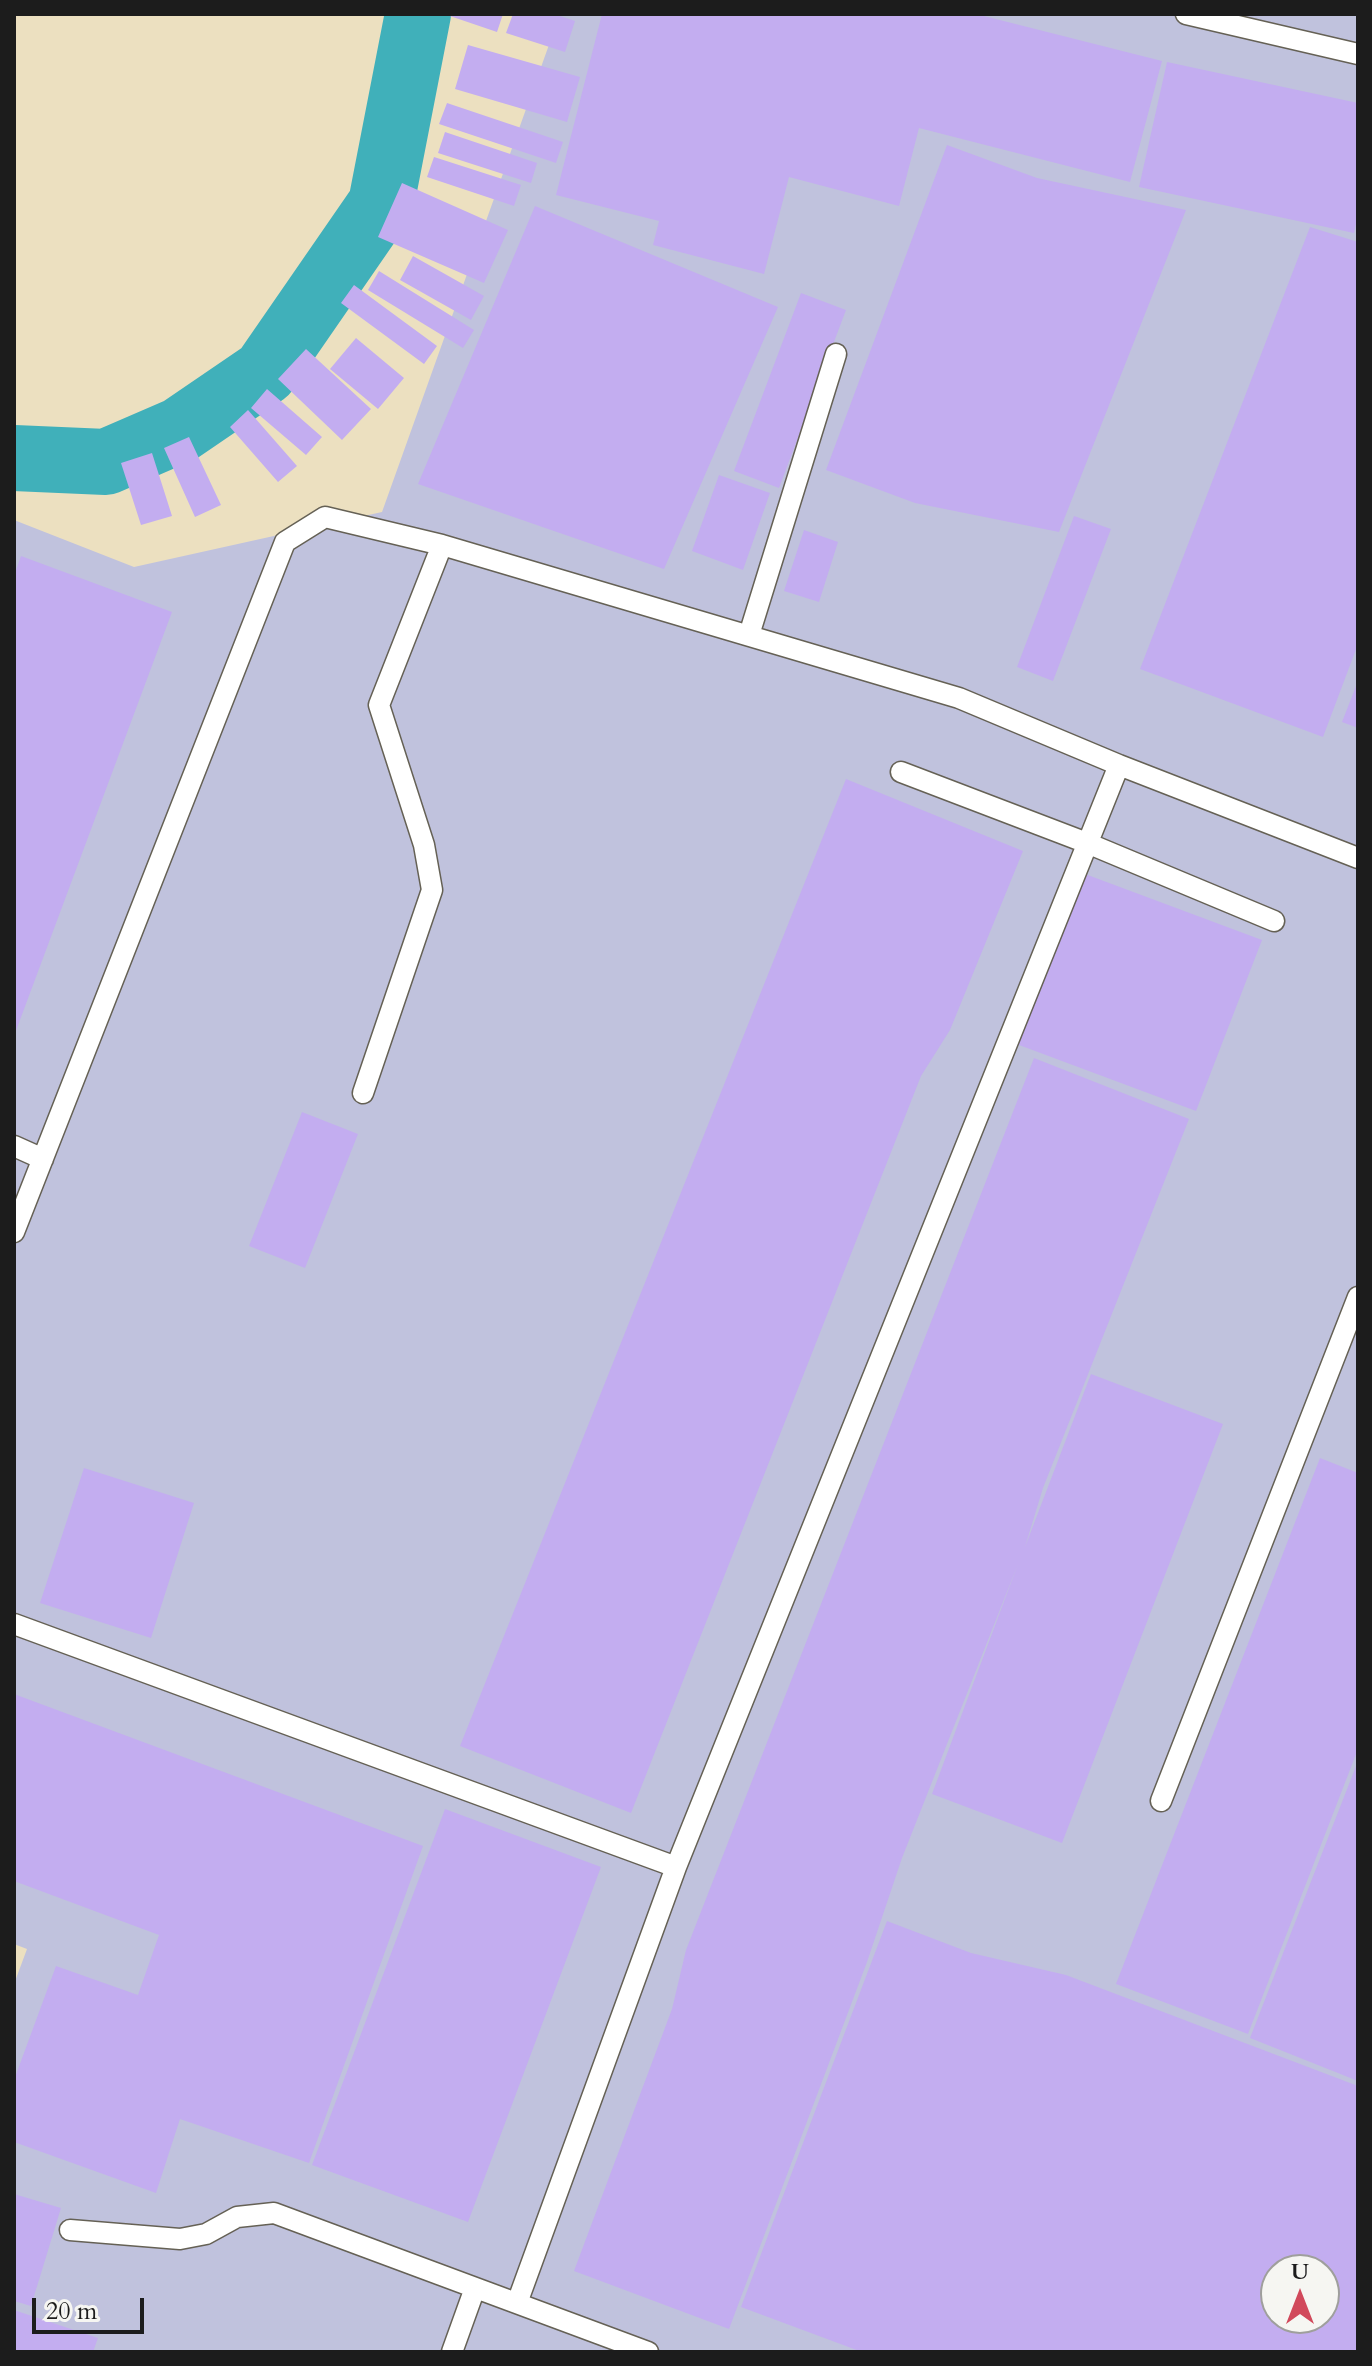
<!DOCTYPE html>
<style>
body{margin:0}
#map{position:relative;width:1372px;height:2366px;overflow:hidden;background:#ece0c0;font-family:Cardo,serif}
canvas{display:block}
.frame{position:absolute;inset:0;border:16px solid #1c1c1c;pointer-events:none}
.north{position:absolute;left:1260px;top:2254px;width:80px;height:80px;box-sizing:border-box;background:#f6f6f2;border:2px solid #9f9f9c;border-radius:50%;rotate:0deg;font-size:22px;font-weight:700;line-height:32px;text-align:center;color:#1c1c1c}
.north::after{content:'';display:block;margin:auto;width:28px;height:36px;background:#d1495b;clip-path:polygon(50% 0,100% 100%,50% 72%,0 100%)}
.scale{position:absolute;left:32px;top:2298px;width:112px;height:36px;box-sizing:border-box;border:4px solid #1c1c1c;border-top:0;padding-left:10px;font-size:24px;line-height:28px;white-space:nowrap;color:#1c1c1c;-webkit-text-stroke:6px #f6f6f2;paint-order:stroke}
</style>
<div id="map">
<canvas width="1372" height="2366"></canvas>
<div class="frame"></div>
<div class="north">U</div>
<div class="scale">20 m</div>
</div>
<script>
const ctx = document.querySelector('canvas').getContext('2d');
ctx.lineJoin = 'round';
function paint(path, color) { ctx.fillStyle = color; ctx.fill(path, 'evenodd'); }
function strokePath(path, color, width, dash) { ctx.strokeStyle = color; ctx.lineWidth = width; ctx.lineCap = dash ? 'butt' : 'round'; ctx.setLineDash(dash || []); ctx.stroke(path); }
paint(new Path2D(`
 M 560,14 L 1358,14 L 1358,2352 L 14,2352 L 14,1984 L 27,1949 L 14,1944 L 14,520 L 134,567 L 382,512 ZM 1276,2270 L 1324,2270 L 1324,2318 L 1276,2318 Z`), '#c0c2dd');
strokePath(new Path2D(`
 M 14,458 L 106,462 L 180,430 L 265,372 L 381,204 L 418,14`), '#40b0ba', 66);
paint(new Path2D(`
 M 444,14 L 503,14 L 497,32 Z
 M 513,14 L 554,14 L 575,21 L 565,52 L 506,33 Z
 M 602,14 L 976,14 L 1162,61 L 1130,182 L 919,128 L 899,206 L 789,177 L 764,274 L 653,245 L 659,221 L 556,195 Z
 M 468,45 L 580,77 L 567,122 L 455,89 Z
 M 1167,62 L 1358,103 L 1358,215 L 1354,233 L 1139,187 Z
 M 447,103 L 563,142 L 556,163 L 439,124 Z
 M 445,132 L 537,163 L 531,183 L 438,153 Z
 M 947,145 L 1037,178 L 1186,210 L 1059,532 L 915,503 L 826,470 Z
 M 434,157 L 521,185 L 514,206 L 427,177 Z
 M 402,183 L 508,230 L 484,283 L 378,237 Z
 M 535,206 L 778,307 L 664,569 L 418,484 Z
 M 1310,227 L 1358,242 L 1358,644 L 1323,737 L 1140,669 Z
 M 413,256 L 484,296 L 471,320 L 400,280 Z
 M 379,271 L 474,330 L 463,348 L 368,290 Z
 M 354,285 L 437,346 L 424,364 L 341,303 Z
 M 801,293 L 846,310 L 779,488 L 734,471 Z
 M 356,338 L 404,378 L 378,409 L 330,369 Z
 M 306,349 L 371,409 L 342,440 L 278,379 Z
 M 267,389 L 322,437 L 306,455 L 251,408 Z
 M 248,410 L 297,466 L 278,482 L 230,427 Z
 M 189,437 L 221,505 L 195,517 L 164,448 Z
 M 152,453 L 172,516 L 141,525 L 121,463 Z
 M 719,475 L 770,493 L 743,570 L 692,551 Z
 M 1074,516 L 1111,529 L 1053,681 L 1017,667 Z
 M 804,530 L 838,542 L 819,602 L 784,591 Z
 M 21,556 L 172,612 L 14,1036 L 14,576 Z
 M 1358,681 L 1358,728 L 1342,722 Z
 M 846,779 L 1023,851 L 950,1030 L 921,1076 L 631,1813 L 460,1746 Z
 M 1077,871 L 1262,940 L 1196,1111 L 1011,1042 Z
 M 1034,1058 L 1189,1119 L 1043,1488 L 1025,1547 L 1091,1374 L 1223,1424 L 1062,1843 L 932,1794 L 1018,1564 L 902,1858 L 867,1962 L 729,2329 L 574,2271 L 672,2009 L 686,1950 Z
 M 302,1112 L 358,1134 L 305,1268 L 249,1246 Z
 M 1320,1458 L 1358,1473 L 1358,1749 L 1248,2034 L 1116,1984 Z
 M 84,1468 L 194,1503 L 151,1638 L 40,1603 Z
 M 14,1694 L 423,1846 L 309,2163 L 180,2119 L 156,2193 L 14,2142 L 14,2080 L 56,1966 L 138,1995 L 159,1935 L 14,1881 Z
 M 1358,1761 L 1358,2081 L 1250,2038 Z
 M 445,1809 L 601,1867 L 468,2222 L 312,2165 Z
 M 887,1921 L 971,1953 L 1066,1975 L 1358,2086 L 1358,2352 L 862,2352 L 741,2307 ZM 1276,2270 L 1324,2270 L 1324,2318 L 1276,2318 Z
 M 14,2194 L 61,2208 L 31,2306 L 14,2301 Z
 M 14,2310 L 98,2338 L 93,2352 L 14,2352 Z`), '#c3adf0');
const service = new Path2D(`
 M 1186,14 L 1358,54
 M 749,635 L 836,354
 M 901,772 L 1087,843 L 1274,921
 M 363,1093 L 432,890 L 424,845 L 379,705 L 442,545
 M 14,1146 L 43,1159
 M 14,1232 L 285,542 L 325,517 L 442,545 L 959,698 L 1119,765 L 1358,858
 M 14,1624 L 676,1867
 M 1161,1801 L 1358,1297
 M 70,2230 L 180,2239 L 206,2234 L 237,2217 L 274,2213 L 648,2352
 M 517,2303 L 676,1867 L 1119,765
 M 452,2352 L 475,2288`);
strokePath(service, '#656155', 23);
strokePath(service, '#fff', 20);
</script>
